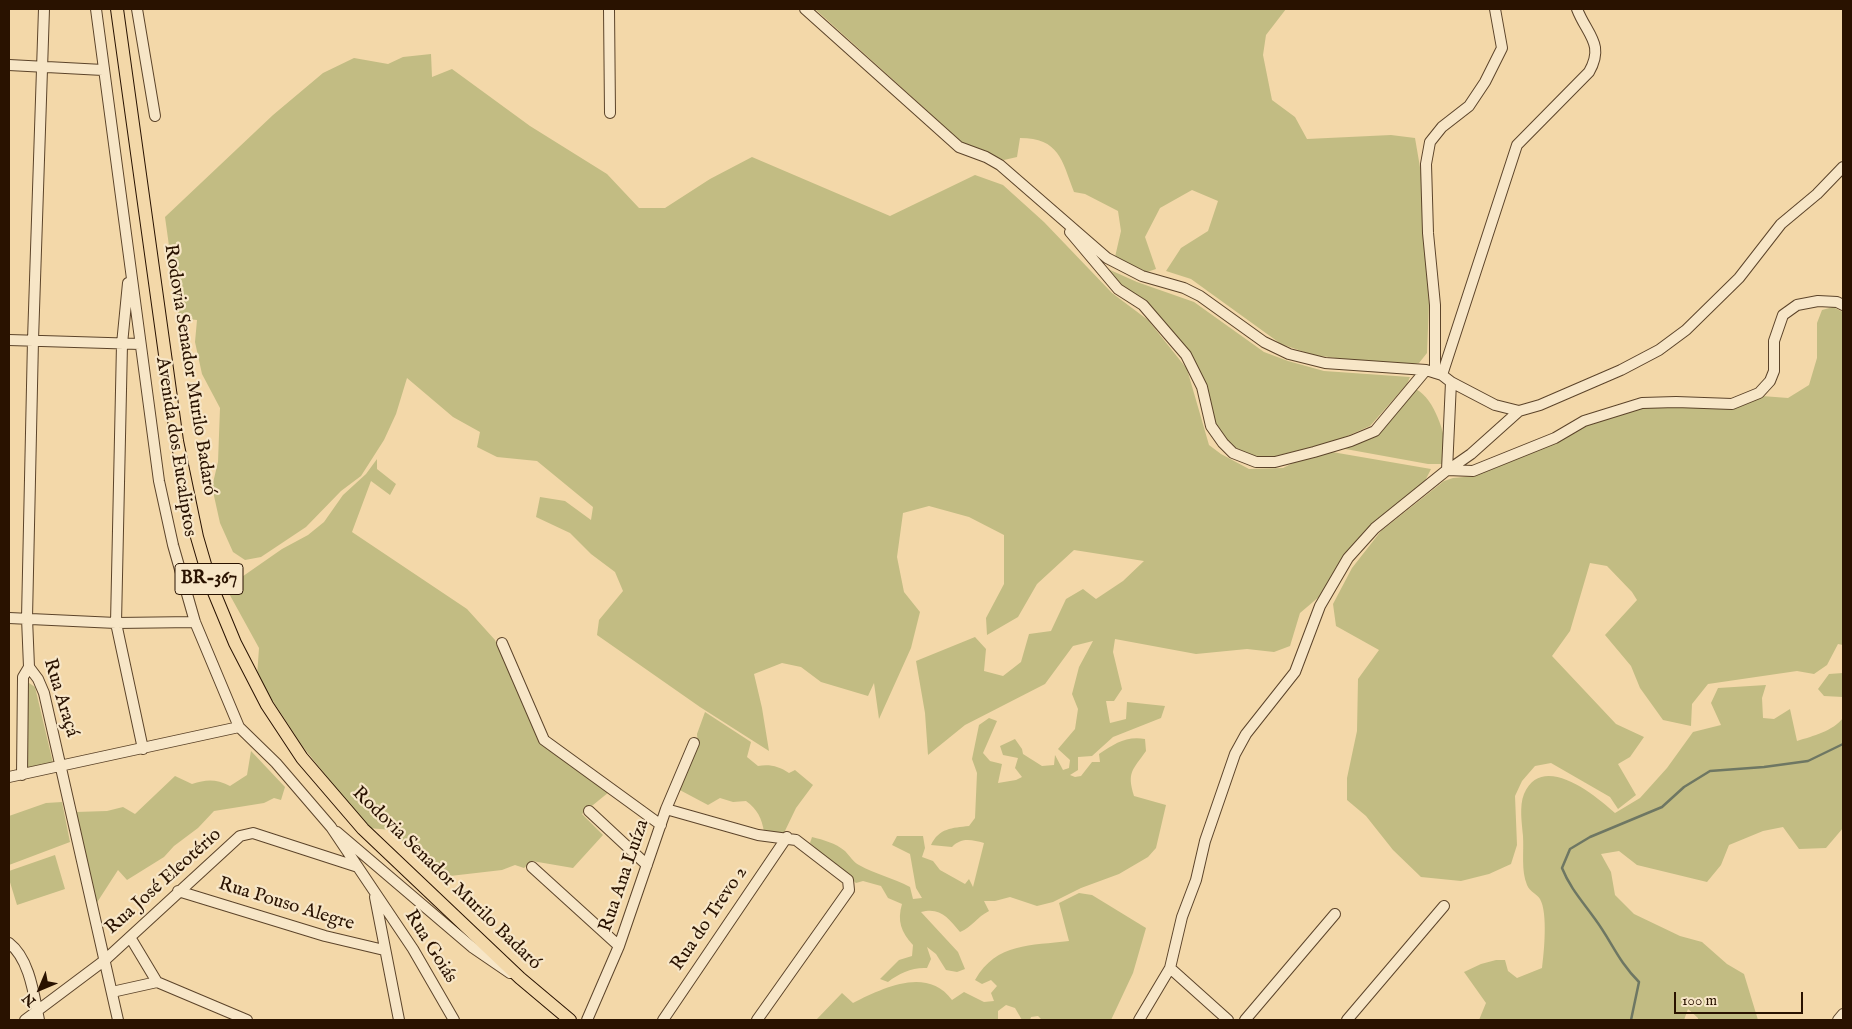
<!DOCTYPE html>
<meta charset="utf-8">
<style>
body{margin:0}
#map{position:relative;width:1852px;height:1029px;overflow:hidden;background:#f3d8a9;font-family:"IM FELL English",serif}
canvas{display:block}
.frame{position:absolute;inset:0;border:10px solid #291200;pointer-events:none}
.north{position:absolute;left:15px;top:964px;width:50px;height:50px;-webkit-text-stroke:4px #f7e6c7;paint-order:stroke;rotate:225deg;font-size:14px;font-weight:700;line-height:20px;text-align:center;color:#291200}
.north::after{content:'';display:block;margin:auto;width:18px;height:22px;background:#291200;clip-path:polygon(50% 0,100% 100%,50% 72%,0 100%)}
.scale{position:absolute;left:1674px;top:992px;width:129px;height:22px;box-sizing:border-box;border:2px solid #291200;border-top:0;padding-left:6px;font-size:15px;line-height:18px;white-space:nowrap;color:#291200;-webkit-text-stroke:4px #f7e6c7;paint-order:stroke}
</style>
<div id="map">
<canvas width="1852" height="1029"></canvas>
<div class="frame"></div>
<div class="north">N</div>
<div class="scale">100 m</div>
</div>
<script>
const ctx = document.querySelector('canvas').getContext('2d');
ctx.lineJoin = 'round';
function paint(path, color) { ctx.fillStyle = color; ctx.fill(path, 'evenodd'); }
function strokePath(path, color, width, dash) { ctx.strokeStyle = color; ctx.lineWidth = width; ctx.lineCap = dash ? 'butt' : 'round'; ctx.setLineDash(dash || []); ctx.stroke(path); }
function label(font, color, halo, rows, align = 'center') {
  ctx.font = font + ' "IM FELL English",serif'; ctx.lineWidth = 4.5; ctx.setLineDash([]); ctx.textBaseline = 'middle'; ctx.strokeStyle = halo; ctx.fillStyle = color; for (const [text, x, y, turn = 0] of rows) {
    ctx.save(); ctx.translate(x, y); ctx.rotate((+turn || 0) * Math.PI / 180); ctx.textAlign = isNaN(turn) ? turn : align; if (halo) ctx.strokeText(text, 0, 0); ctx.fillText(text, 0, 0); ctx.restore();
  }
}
paint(new Path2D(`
 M 815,9 L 1286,9 L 1266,35 L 1263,55 L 1272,100 L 1295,117 L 1307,139 L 1391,135 L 1415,138 L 1421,173 L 1429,303 L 1427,353 L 1419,363 L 1398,366 L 1313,355 L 1281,344 L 1191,279 L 1166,271 L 1181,248 L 1208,231 L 1218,201 L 1192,190 L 1160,208 L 1145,237 L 1156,269 L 1147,272 L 1115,257 L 1121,231 L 1118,211 L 1085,194 L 1074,192 C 1062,160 1059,138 1020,138 L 1017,157 L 1004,160 L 964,144 Z
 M 431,54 L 432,77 L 452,69 L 530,126 L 607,174 L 639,208 L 665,208 L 710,179 L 752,157 L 890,216 L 975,175 L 1003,185 L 1044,222 L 1112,293 L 1148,320 L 1187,369 L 1209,445 L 1221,454 L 1249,469 L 1283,468 L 1303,458 L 1332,452 L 1431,469 L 1424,483 L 1376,521 L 1320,596 L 1300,613 L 1290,646 L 1274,652 L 1247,649 L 1196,654 L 1115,639 L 1113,652 L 1122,689 L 1114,701 L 1106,701 L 1110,723 L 1126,719 L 1127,702 L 1165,706 L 1161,718 L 1113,737 L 1092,756 L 1078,757 L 1078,770 L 1070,775 L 1075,777 L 1081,776 L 1092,762 L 1100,762 L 1099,754 C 1115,744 1125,736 1145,739 L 1146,751 C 1132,771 1127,772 1134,796 L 1166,805 L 1156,848 L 1148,857 L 1119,874 L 1081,888 L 1053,902 L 1037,906 L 1010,897 L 995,901 L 984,901 L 989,911 C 977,917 972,927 960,932 C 948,918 941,907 921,912 L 958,952 L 965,969 L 957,972 L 946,970 L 936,954 L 927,947 L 931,959 L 927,968 C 913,967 899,973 888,982 L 880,979 L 899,960 L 912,956 L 913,945 C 901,932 897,921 902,904 L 888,898 L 881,886 L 863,881 L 856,883 L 810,843 L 812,837 C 824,840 835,843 845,851 C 850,856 853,862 859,865 C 875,874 893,878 910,887 L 913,899 L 922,898 L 916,888 L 910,854 L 892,845 L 897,836 L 923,836 L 925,848 L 922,857 L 933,861 L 940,870 L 965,884 L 969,879 L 973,887 L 984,843 C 972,840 962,837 952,847 L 931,845 C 939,828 952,828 969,826 L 975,818 L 977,773 L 972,759 L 979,725 L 989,718 L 997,721 L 983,753 L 990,761 L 1002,764 L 998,783 L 1016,780 L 1022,777 L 1015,768 L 1018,758 L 1003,755 L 1000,746 L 1015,739 L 1022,749 L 1023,754 L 1042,766 L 1054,765 L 1055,755 L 1063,770 L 1069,768 L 1070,760 L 1058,749 L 1075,729 L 1078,709 L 1072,694 L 1079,667 L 1093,641 L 1073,646 L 1045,684 L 965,725 L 928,755 L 925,713 L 916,661 L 975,637 L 986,649 L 984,671 L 1003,676 L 1021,662 L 1029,634 L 1051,631 L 1066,599 L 1083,589 L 1096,599 L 1123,581 L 1144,561 L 1074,550 L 1037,584 L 1018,617 L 987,635 L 986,618 L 1004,584 L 1004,535 L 969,517 L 929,506 L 903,513 L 897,557 L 904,592 L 920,612 L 911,648 L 879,719 L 874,683 L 868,696 L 821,682 L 801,667 L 782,663 L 754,674 L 762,708 L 769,751 L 700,707 L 597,635 L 599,620 L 623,591 L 615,572 L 591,554 L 570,533 L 536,517 L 540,497 L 565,501 L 591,520 L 593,507 L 537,461 L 497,457 L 477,447 L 480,432 L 453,417 L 407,378 L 396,414 L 384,440 L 361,476 L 341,491 L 306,527 L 261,557 L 245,560 L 233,552 L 220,523 L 212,487 L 218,462 L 220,408 L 202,374 L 195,342 L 197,320 L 179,318 L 165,217 L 273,115 L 323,73 L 354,58 L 388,64 L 403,57 Z
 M 1099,265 L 1137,282 L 1194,302 L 1264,352 L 1288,361 L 1324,371 L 1410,377 L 1407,384 L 1370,426 L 1336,441 L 1272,457 L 1256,458 L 1234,450 L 1214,424 L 1188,352 Z
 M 1833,307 L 1843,312 L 1843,645 L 1838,644 L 1827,665 L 1814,674 L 1797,671 L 1708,684 L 1692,704 L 1691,726 L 1663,720 L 1640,688 L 1631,666 L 1605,635 L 1637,600 L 1632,592 L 1607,566 L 1590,563 L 1570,631 L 1552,656 L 1616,724 L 1644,737 L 1630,757 L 1618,764 L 1636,795 L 1618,809 L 1610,797 L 1551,763 L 1535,766 L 1522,781 L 1515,796 L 1517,845 L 1511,864 L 1489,874 L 1461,881 L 1421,877 L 1393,850 L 1366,816 L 1347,800 L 1347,778 L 1357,731 L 1358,679 L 1379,650 L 1336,626 L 1333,604 L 1352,568 L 1381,531 L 1444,481 L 1453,478 L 1475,476 L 1590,424 L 1643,407 L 1733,408 L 1762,396 L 1788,398 L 1809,385 L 1817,358 L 1817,323 L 1822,310 Z
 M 1413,388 C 1432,394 1444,429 1446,448 C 1447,453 1445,459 1443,464 L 1428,464 L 1340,448 L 1363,439 Z
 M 377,459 L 377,469 L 396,484 L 390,495 L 371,481 L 352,532 L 467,609 L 495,640 L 529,719 L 543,746 L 609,792 L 582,814 L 603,835 L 573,868 L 532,861 L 524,868 L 515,865 L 502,870 L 450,876 L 412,853 L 392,830 L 368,828 L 303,747 L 257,677 L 259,648 L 226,588 L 282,549 L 308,535 L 324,522 L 343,495 L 366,474 Z
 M 1843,673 L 1843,697 L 1824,696 L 1818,689 L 1829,674 Z
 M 29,683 L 35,687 L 53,763 L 25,768 L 28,684 Z
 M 1766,685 L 1762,698 L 1763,718 L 1774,719 L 1790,709 L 1797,741 C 1813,736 1833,731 1843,718 L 1843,828 L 1826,848 L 1799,849 L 1783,827 L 1763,831 L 1729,845 L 1721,865 L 1707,882 L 1637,865 L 1619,851 L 1601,854 L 1611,872 L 1615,895 L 1634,914 L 1680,936 L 1702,942 L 1727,964 L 1744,974 L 1758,1020 L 1698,1020 L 1698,1018 L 1688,1009 L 1684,1020 L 1479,1020 L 1486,1003 L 1464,972 L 1481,964 L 1496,960 L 1505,960 L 1508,971 L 1517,978 L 1542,968 C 1544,953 1548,913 1540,899 C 1537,894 1530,892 1527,885 C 1521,870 1524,853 1523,836 C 1522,824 1519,806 1524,794 C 1542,752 1594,794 1615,813 L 1640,798 L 1667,768 L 1693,732 L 1721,725 L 1711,703 L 1718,688 Z
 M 705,712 L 751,742 L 747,757 L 758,766 C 769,764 779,766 789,773 L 795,770 L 813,785 L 796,808 L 783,835 L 764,832 C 762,818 757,809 746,801 L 733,802 L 720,798 L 708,805 L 676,788 L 689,757 L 698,749 L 697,734 Z
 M 251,751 L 285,787 L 281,800 L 274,798 L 264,803 L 214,811 L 198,828 L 174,846 L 164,857 L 127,880 L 118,870 L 96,904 L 76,812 L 107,811 L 123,807 L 135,814 L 175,776 L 192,784 C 207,779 216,779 230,786 L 247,775 Z
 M 62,802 L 70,842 L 9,865 L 9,816 L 46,803 Z
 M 55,855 L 65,889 L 17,905 L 9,879 L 9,871 Z
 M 1079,893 L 1092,895 L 1146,928 L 1133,973 L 1111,1020 L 1042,1020 L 1038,1016 L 1031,1017 L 1030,1020 L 1022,1020 L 1015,1008 L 1006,1005 L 998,1011 L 998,1020 L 816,1020 L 842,993 L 853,1003 C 883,988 927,966 952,1000 L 964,992 L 984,1002 L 994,1001 L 991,993 L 997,986 L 991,980 L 982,984 L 975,980 C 997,942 1031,946 1069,941 L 1059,903 Z`), '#c2bc83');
strokePath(new Path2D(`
 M 1631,1020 L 1639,982 C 1618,961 1612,942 1595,919 C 1583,902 1570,888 1562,868 L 1570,849 L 1590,837 L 1662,807 L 1684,787 L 1710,771 L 1764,767 L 1808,761 L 1843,744`), '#6e7763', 2.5);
const minor = new Path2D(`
 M 44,9 L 33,340 L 27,618 L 29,667 L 38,679 L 44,693 L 118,1020
 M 96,9 L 159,481 L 173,545 L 195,622 L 239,727 L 276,763 L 331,827 L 413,949 L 454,1020
 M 137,9 L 155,116
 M 609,9 L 610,113
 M 805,9 L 959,147 L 986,157 L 1000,165 L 1107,258 L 1142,276 L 1184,288 L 1200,296 L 1264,342 L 1289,354 L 1325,363 L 1426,370 L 1442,375 L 1451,382 L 1495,405 L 1519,411 L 1540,405 L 1621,370 L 1659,350 L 1686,330 L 1739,278 L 1781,224 L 1817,194 L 1843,167
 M 9,65 L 103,70
 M 1070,232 L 1118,289 L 1143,305 L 1186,355 L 1202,387 L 1211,426 L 1223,443 L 1233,453 L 1256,462 L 1275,462 L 1314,452 L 1351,441 L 1375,431 L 1426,370
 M 128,283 L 122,344 L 116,623 L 143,749
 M 9,340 L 140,344
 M 1435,373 L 1435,305 L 1428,233 L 1426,164 L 1430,142 L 1442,127 L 1469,106 L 1485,82 L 1502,48 L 1495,9
 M 1442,375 L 1517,145 L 1589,72 C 1605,44 1587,35 1577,9
 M 1447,470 L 1473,471 L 1555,438 L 1584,421 L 1642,403 L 1676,402 L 1732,404 L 1759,393 L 1770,381 L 1774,371 L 1774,341 L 1783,315 L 1797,305 L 1818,301 L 1837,302 L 1843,305
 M 1448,470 L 1471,454 L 1519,411
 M 9,618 L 116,623 L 195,622
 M 502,643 L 544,740 L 661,825
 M 22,775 L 23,677 L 29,667
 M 9,777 L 239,727
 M 666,809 L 758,835 L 796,840 L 848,880 L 849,890 L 757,1020
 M 589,811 L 647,865
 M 337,832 L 472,947 L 510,973
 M 532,867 L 619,946
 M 178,891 L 325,936 L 384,950
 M 375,897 L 399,1020
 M 130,937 L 157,982 L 247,1020
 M 9,943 C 30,959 34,996 39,1020
 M 1170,968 L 1228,1020
 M 112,992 L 157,982
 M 25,1020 L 105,960 L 240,836 L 253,833 L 358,867
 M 587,1020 L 619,946 L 666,809 L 694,743
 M 663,1020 L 787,837
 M 1139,1020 L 1170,968 L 1182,917 L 1196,880 L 1205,841 L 1235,754 L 1246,734 L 1295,672 L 1320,606 L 1348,558 L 1375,528 L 1447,470 L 1451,382
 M 1245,1020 L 1335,914
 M 1347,1020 L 1444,906
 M 1838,1020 L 1843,1014`);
const major = new Path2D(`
 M 117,9 L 177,441 L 197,537 L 211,585 L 235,643 L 267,705 L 302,758 L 363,829 L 520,978 L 570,1020`);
strokePath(minor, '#5c442a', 12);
strokePath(major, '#291200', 14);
strokePath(minor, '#f7e6c7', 10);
strokePath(major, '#f3d8a9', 12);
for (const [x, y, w] of [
 [209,579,68]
]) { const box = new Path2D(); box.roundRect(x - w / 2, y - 15.5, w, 31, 4); ctx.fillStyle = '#f7e6c7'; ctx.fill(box); strokePath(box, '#291200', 1); }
label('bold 18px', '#291200', null, [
 ["BR-367",209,579]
]);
label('19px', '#291200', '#f7e6c7', [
 ["Rodovia Senador Murilo Badaró",189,370,81],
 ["Avenida dos Eucaliptos",175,447,81],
 ["Rua Araçá",60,698,73],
 ["Rua Ana Luíza",625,876,-71],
 ["Rodovia Senador Murilo Badaró",446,879,44],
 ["Rua José Eleotério",164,882,-42],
 ["Rua Pouso Alegre",286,905,17],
 ["Rua do Trevo 2",710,919,-56],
 ["Rua Goiás",430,947,58]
]);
</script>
